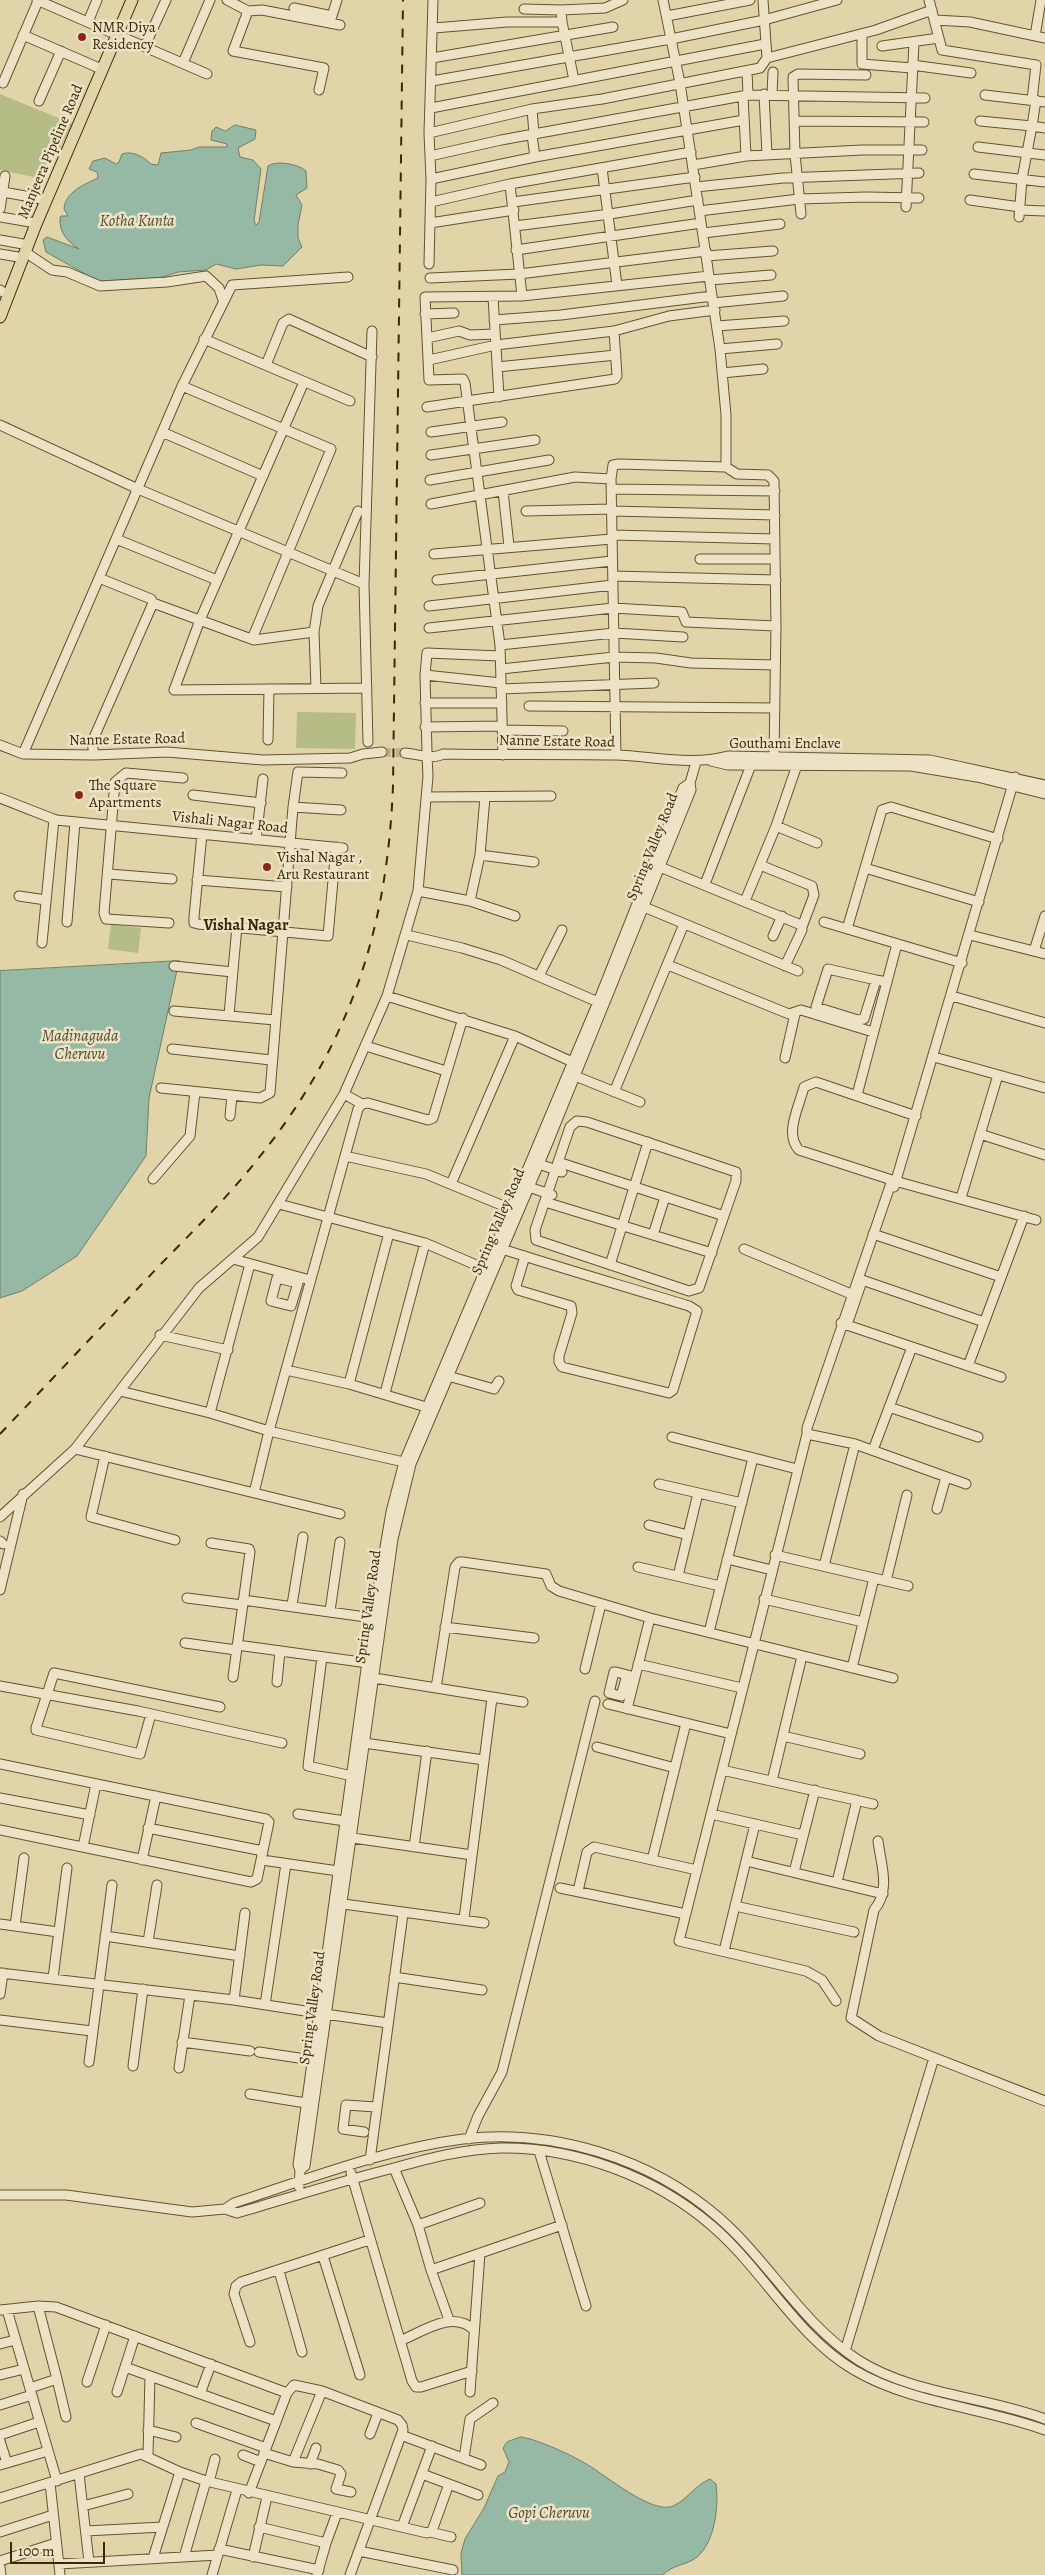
<!DOCTYPE html>
<style>
body{margin:0}
#map{position:relative;width:1045px;height:2575px;overflow:hidden;background:#e1d4a9;font-family:Alegreya,serif}
canvas{display:block}
.scale{position:absolute;left:10px;top:2542px;width:95px;height:22px;box-sizing:border-box;border:2px solid #3d2706;border-top:0;padding-left:6px;font-size:15px;line-height:18px;white-space:nowrap;color:#3d2706;-webkit-text-stroke:4px #ece3c7;paint-order:stroke}
</style>
<div id="map">
<canvas width="1045" height="2575"></canvas>
<div class="scale">100 m</div>
</div>
<script>
const ctx = document.querySelector('canvas').getContext('2d');
ctx.lineJoin = 'round';
function paint(path, color) { ctx.fillStyle = color; ctx.fill(path, 'evenodd'); }
function strokePath(path, color, width, dash) { ctx.strokeStyle = color; ctx.lineWidth = width; ctx.lineCap = dash ? 'butt' : 'round'; ctx.setLineDash(dash || []); ctx.stroke(path); }
function label(font, color, halo, rows, align = 'center') {
  ctx.font = font + ' Alegreya,serif'; ctx.lineWidth = 5; ctx.setLineDash([]); ctx.textBaseline = 'middle'; ctx.strokeStyle = halo; ctx.fillStyle = color; for (const [text, x, y, turn = 0] of rows) {
    ctx.save(); ctx.translate(x, y); ctx.rotate((+turn || 0) * Math.PI / 180); ctx.textAlign = isNaN(turn) ? turn : align; if (halo) ctx.strokeText(text, 0, 0); ctx.fillText(text, 0, 0); ctx.restore();
  }
}
paint(new Path2D(`
 M 0,94 L 73,124 L 43,179 L 0,170 Z
 M 297,712 L 356,713 L 355,749 L 296,748 Z
 M 111,924 L 141,928 L 138,953 L 108,949 Z`), '#b5bc86');
const water = new Path2D(`
 M 235,125 L 256,130 L 255,139 L 238,148 L 240,157 L 253,160 L 261,169 L 254,221 L 256,225 L 259,222 L 268,166 C 276,160 299,164 306,171 L 307,188 L 296,195 L 302,205 L 298,225 L 298,238 L 302,247 L 283,266 L 261,265 L 236,269 L 216,264 L 206,270 L 178,272 L 147,282 L 124,280 L 122,283 L 103,284 L 46,252 L 43,240 L 47,237 L 79,249 C 68,242 59,233 60,218 L 61,216 L 68,216 L 64,209 C 65,192 85,184 98,178 L 97,172 L 89,169 L 93,161 L 105,158 L 116,164 L 119,162 L 122,154 C 132,150 144,157 151,164 L 158,165 L 161,153 L 191,150 L 199,147 L 227,147 L 227,144 L 211,140 L 212,131 L 216,127 L 225,131 Z
 M 179,961 L 149,1098 L 146,1156 L 77,1256 L 22,1291 L 0,1298 L 0,971 Z
 M 521,2437 C 537,2439 574,2456 588,2465 C 605,2475 653,2515 673,2506 C 687,2500 695,2485 710,2479 L 716,2484 C 719,2506 715,2542 697,2557 C 686,2566 673,2564 663,2575 L 462,2575 L 461,2553 L 465,2539 L 484,2508 L 498,2476 L 505,2472 L 509,2462 L 503,2448 L 507,2442 Z`);
paint(water, '#95b9a4');
strokePath(water, '#727f65', 1);
strokePath(new Path2D(`
 M 382,752 L 405,753`), '#c0b188', 9, [9, 4.5]);
const minor = new Path2D(`
 M 37,0 L 207,74
 M 227,0 L 248,11 L 262,10 L 340,25
 M 663,0 L 680,83 L 720,349 L 726,415 L 726,467
 M 929,0 L 942,50 L 1036,65 L 1032,100
 M 294,8 L 332,16 L 337,0
 M 524,9 L 561,10
 M 248,11 L 233,51 L 324,68 L 319,90
 M 667,16 L 750,0
 M 935,20 L 970,22 L 1045,38
 M 88,22 L 97,0
 M 562,22 L 574,80
 M 434,28 L 507,22 L 562,22 L 561,10 L 605,8 L 623,0
 M 862,34 L 862,64 L 912,68
 M 23,35 L 99,68
 M 1035,36 L 1041,0
 M 145,46 L 166,0
 M 882,46 L 939,38
 M 432,58 L 613,27
 M 767,58 L 876,30 L 932,10
 M 183,63 L 210,0
 M 912,65 L 971,73
 M 747,71 L 748,95
 M 432,81 L 671,39 L 764,20 L 837,0
 M 3,83 L 38,1
 M 764,94 L 767,155
 M 772,94 L 773,72
 M 985,95 L 1045,102
 M 743,96 L 746,156
 M 39,101 L 61,51
 M 431,108 L 765,44
 M 532,109 L 534,134
 M 795,121 L 924,122
 M 980,121 L 1032,126 L 1036,100
 M 429,133 L 532,109 L 602,99 L 760,68 L 767,58 L 763,0
 M 532,135 L 535,157
 M 978,147 L 1045,155
 M 430,156 L 501,140 L 748,95 L 925,98
 M 693,165 L 746,156 L 862,150 L 922,150
 M 602,168 L 617,285
 M 974,174 L 1045,182
 M 431,179 L 535,157 L 744,120
 M 696,187 L 783,178 L 919,173
 M 3,192 L 42,199
 M 970,200 L 1020,207
 M 431,202 L 510,184
 M 513,202 L 695,177
 M 906,207 L 914,42
 M 0,209 L 5,176
 M 1020,210 L 1045,211
 M 699,211 L 799,199 L 866,197 L 919,198
 M 801,214 L 795,154 L 793,77 L 798,74 L 866,75
 M 0,217 L 36,223
 M 1019,217 L 1022,179 L 1032,126 L 1045,128
 M 430,223 L 514,210
 M 515,226 L 610,214 L 698,200
 M 703,233 L 780,224
 M 0,240 L 23,244
 M 516,250 L 701,223
 M 25,252 L 52,270 L 67,272 L 100,286 L 167,282 L 206,276 L 219,288 L 223,300
 M 0,254 L 18,257
 M 706,256 L 773,251
 M 429,264 L 431,179 L 429,133 L 433,0
 M 430,278 L 519,274 L 706,251
 M 710,280 L 771,275
 M 0,290 L 3,292
 M 522,296 L 510,184 L 691,152
 M 493,297 L 499,397
 M 713,303 L 783,296
 M 425,314 L 454,313
 M 494,320 L 561,315 L 712,296
 M 717,326 L 784,321
 M 427,338 L 459,331 L 470,335 L 495,334
 M 204,339 L 350,401
 M 720,349 L 777,344
 M 429,360 L 496,345 L 614,331 L 669,316 L 715,310
 M 266,365 L 283,323 L 289,319 L 372,357
 M 497,367 L 616,355
 M 722,373 L 763,369
 M 304,382 L 200,620 L 174,690 L 367,688
 M 182,386 L 331,449 L 252,639
 M 427,407 L 615,379 L 617,376 L 614,331
 M 0,425 L 138,489 L 364,584
 M 162,432 L 263,476
 M 431,432 L 502,422
 M 431,455 L 535,440
 M 430,480 L 549,460
 M 611,489 L 775,491
 M 503,491 L 509,546
 M 431,504 L 575,477 L 611,479
 M 526,511 L 612,509
 M 612,511 L 775,515
 M 612,535 L 775,539
 M 116,539 L 217,580
 M 434,554 L 612,539
 M 700,559 L 774,559
 M 613,576 L 776,580
 M 437,580 L 612,561
 M 153,603 L 254,640 L 314,632
 M 429,606 L 613,585
 M 429,628 L 613,608 L 682,612 L 686,622 L 776,626
 M 500,645 L 614,633 L 683,637
 M 501,669 L 614,657 L 656,658 L 691,663 L 775,665
 M 425,675 L 501,683
 M 316,688 L 314,632 L 318,606 L 358,511
 M 501,689 L 654,683
 M 425,703 L 502,703
 M 529,706 L 775,708
 M 425,727 L 502,726
 M 502,730 L 563,731
 M 268,740 L 269,689
 M 368,742 L 364,584 L 372,331
 M 0,745 L 23,754 L 94,755 L 167,752 L 263,760 L 350,758 L 363,754 L 382,752
 M 427,752 L 425,675 L 427,653 L 500,656
 M 405,753 C 417,754 432,760 443,754 C 500,755 557,754 615,755 C 653,756 691,766 728,756 L 930,760 L 1045,785
 M 23,754 L 182,386 L 232,285 L 348,277
 M 94,755 L 92,742 L 153,603 L 151,599 L 99,578
 M 503,755 L 500,645 L 465,383 L 463,379 L 429,380 L 425,297 L 522,296 L 709,276
 M 616,755 L 611,479 L 613,465 L 619,464 L 726,467 L 737,474 L 768,475 L 774,481 L 776,626 L 774,757
 M 711,761 L 728,765 L 911,766 L 977,777 L 1045,794
 M 193,795 L 261,803
 M 426,797 L 551,796
 M 0,798 L 56,820 L 343,848
 M 293,807 L 341,810
 M 776,826 L 817,843
 M 202,834 L 194,917 L 194,923 L 198,924 L 328,936 L 336,847
 M 256,840 L 263,779
 M 480,855 L 534,862
 M 760,865 L 812,886 L 814,895 L 802,927
 M 660,867 L 801,925 L 802,930 L 785,966
 M 865,868 L 979,902
 M 109,874 L 172,879
 M 197,880 L 287,887
 M 705,884 L 751,765
 M 418,891 L 470,901 L 515,916
 M 19,896 L 46,900
 M 470,901 L 480,855 L 485,797
 M 745,901 L 776,826 L 797,765
 M 644,907 L 798,971
 M 67,922 L 75,822
 M 824,922 L 962,963
 M 169,923 L 106,919 L 104,913 L 115,782 L 126,773 L 183,778
 M 847,929 L 882,810 L 891,807 L 998,839
 M 407,935 L 462,948 L 501,960 L 598,1002
 M 970,935 L 1045,954
 M 773,936 L 782,916
 M 42,943 L 54,819
 M 1034,951 L 1045,916
 M 668,965 L 789,1014 L 801,1010 L 873,1032
 M 174,966 L 233,972
 M 539,976 L 562,930
 M 876,980 L 864,1019 L 858,1020 L 816,1007 L 828,969 L 876,980 L 887,982
 M 387,996 L 515,1036 L 577,1064
 M 952,996 L 1045,1023
 M 174,1011 L 275,1020
 M 229,1015 L 237,926
 M 366,1046 L 446,1071
 M 172,1049 L 271,1060
 M 934,1057 L 1045,1088
 M 785,1058 L 795,1014
 M 575,1076 L 640,1102
 M 161,1088 L 260,1098 L 270,1093 L 293,807 L 298,772 L 342,773
 M 614,1092 L 684,924
 M 344,1094 L 362,1104
 M 857,1095 L 897,944
 M 230,1116 L 232,1095
 M 916,1116 L 816,1082 L 804,1087 C 799,1107 784,1134 799,1150 L 895,1181 L 1036,1220
 M 577,1121 L 587,1122 L 736,1172 L 736,1181 L 699,1288 L 689,1291 L 536,1240 L 535,1230 L 570,1127 Z
 M 980,1134 L 1045,1155
 M 345,1156 L 426,1174 L 511,1209
 M 558,1162 L 724,1216
 M 539,1164 L 562,1172
 M 153,1179 L 190,1136 L 195,1092
 M 451,1184 L 515,1036
 M 529,1187 L 552,1195
 M 894,1187 L 1015,777
 M 961,1198 L 998,1075
 M 545,1202 L 712,1253
 M 279,1204 L 425,1243 L 490,1271
 M 873,1234 L 1001,1277
 M 653,1235 L 665,1197
 M 502,1249 C 564,1269 627,1287 689,1306 L 697,1311 L 673,1390 L 669,1393 L 562,1367 L 559,1362 L 559,1356 L 572,1313 L 571,1306 L 518,1290 L 516,1286 L 525,1256
 M 744,1249 L 851,1294
 M 233,1259 L 310,1280
 M 610,1265 L 648,1142
 M 277,1278 L 298,1283 L 291,1306 L 271,1301 Z
 M 862,1280 L 984,1322
 M 849,1319 L 861,1284
 M 841,1323 L 1001,1377
 M 160,1335 L 228,1350
 M 968,1366 L 1024,1216
 M 286,1370 L 349,1384 L 426,1407
 M 448,1376 L 494,1389 L 499,1381
 M 349,1384 L 389,1233
 M 120,1391 L 210,1413 L 269,1431 L 408,1463
 M 385,1393 L 425,1243
 M 889,1407 L 978,1437
 M 210,1413 L 250,1264
 M 807,1434 L 855,1444 L 966,1484
 M 672,1437 L 797,1469
 M 75,1449 L 340,1514
 M 873,1450 L 912,1347
 M 105,1456 L 91,1517 L 175,1540
 M 659,1484 L 742,1503
 M 254,1493 L 269,1431 L 358,1109 L 362,1104 L 368,1103 L 428,1120 L 433,1118 L 463,1018
 M 937,1509 L 946,1477
 M 0,1517 L 75,1449 L 199,1288 L 258,1237 L 344,1094 L 387,996 L 418,891 L 428,776 L 427,756
 M 649,1525 L 688,1535
 M 0,1541 L 3,1544
 M 211,1543 L 249,1549 L 250,1552 L 233,1677
 M 775,1555 L 908,1586
 M 727,1559 L 772,1570
 M 824,1566 L 855,1444
 M 638,1567 L 720,1586
 M 678,1576 L 698,1493
 M 886,1581 L 907,1495
 M 0,1590 L 23,1494
 M 187,1598 L 242,1605
 M 764,1599 L 863,1622
 M 243,1600 L 373,1618
 M 292,1605 L 303,1537
 M 330,1611 L 340,1542
 M 445,1627 L 534,1638
 M 709,1632 L 753,1458
 M 185,1643 L 236,1650
 M 237,1645 L 368,1663
 M 322,1657 L 308,1766 L 352,1776
 M 638,1664 L 742,1688
 M 852,1668 L 874,1578
 M 585,1669 L 601,1604
 M 627,1675 L 621,1696 L 609,1693 L 614,1672 L 616,1672 L 635,1677
 M 368,1677 L 523,1702
 M 277,1682 L 280,1651
 M 0,1686 L 138,1711 L 282,1743
 M 436,1688 L 455,1567 L 459,1562 L 463,1562 L 546,1574 L 551,1586 L 559,1591 L 650,1618 L 893,1678
 M 608,1704 L 731,1734
 M 627,1709 L 650,1618
 M 151,1714 L 140,1754 L 36,1730 L 36,1728 L 54,1673 L 220,1707
 M 783,1736 L 860,1754
 M 364,1743 L 484,1760
 M 597,1747 L 675,1768
 M 0,1764 L 266,1819 L 269,1822 L 257,1879 L 251,1882 L 0,1830
 M 722,1770 L 873,1804
 M 772,1781 L 802,1656
 M 0,1798 L 90,1815
 M 298,1814 L 345,1821
 M 711,1814 L 803,1835
 M 148,1828 L 263,1851
 M 346,1837 L 472,1855
 M 878,1841 C 881,1865 891,1890 874,1910 L 851,2018 L 879,2036 L 1045,2101
 M 83,1847 L 96,1784
 M 414,1847 L 427,1751
 M 142,1860 L 156,1796
 M 262,1860 L 338,1871
 M 652,1860 L 686,1723
 M 746,1861 L 883,1894
 M 794,1872 L 815,1790
 M 837,1882 L 857,1800
 M 560,1888 L 686,1914
 M 578,1891 L 587,1852 L 594,1847 L 697,1870
 M 336,1903 L 484,1923
 M 735,1906 L 854,1932
 M 464,1919 L 492,1698
 M 0,1924 L 58,1932
 M 15,1926 L 24,1858
 M 105,1936 L 240,1956
 M 148,1942 L 157,1885
 M 724,1951 L 755,1824
 M 0,1973 L 234,2000 L 318,2013
 M 394,1977 L 482,1990
 M 53,1978 L 67,1868
 M 0,1994 L 3,1973
 M 234,2000 L 245,1913
 M 836,2001 L 822,1980 L 806,1971 L 679,1941 L 807,1434 L 807,1428 L 890,1186 L 895,1181
 M 265,2005 L 286,1864
 M 325,2014 L 388,2023
 M 0,2020 L 92,2031
 M 182,2042 L 250,2051
 M 259,2052 L 312,2060
 M 89,2062 L 112,1885
 M 133,2066 L 143,1989
 M 179,2068 L 190,1995
 M 250,2094 L 306,2103
 M 364,2132 L 343,2129 L 346,2105 L 376,2107
 M 469,2139 L 478,2116 L 502,2072 L 595,1701
 M 539,2151 L 586,2306
 M 370,2160 L 403,1914
 M 394,2168 L 418,2225 L 431,2270 L 449,2320
 M 300,2170 L 305,2166 L 393,1539 L 411,1464 L 547,1145 L 691,790 L 690,783 L 696,762
 M 351,2173 L 412,2381 L 416,2387 L 421,2387 L 472,2371
 M 299,2187 L 300,2170 L 298,2165 L 373,1618 L 391,1512 L 404,1462 L 598,1002 L 683,788 L 690,783
 M 0,2195 L 66,2195 L 192,2212 L 225,2209
 M 418,2225 L 480,2203
 M 323,2256 L 360,2375
 M 431,2270 L 562,2225
 M 279,2271 L 302,2352
 M 0,2310 L 38,2306 L 56,2307 L 287,2393
 M 7,2310 L 57,2481
 M 400,2341 C 422,2332 453,2309 474,2330
 M 250,2342 L 234,2294 L 236,2286 L 241,2282 L 369,2240
 M 0,2344 L 15,2340
 M 845,2351 L 934,2058
 M 125,2367 L 276,2421
 M 0,2375 L 24,2369
 M 57,2379 L 66,2417
 M 87,2382 L 106,2325
 M 30,2388 L 57,2379 L 38,2306
 M 117,2392 L 135,2336
 M 470,2392 L 480,2253
 M 200,2394 L 211,2364
 M 0,2405 L 32,2395
 M 1045,2419 C 985,2396 913,2395 858,2360 C 801,2323 769,2261 718,2217 C 650,2158 552,2128 463,2139 C 385,2149 308,2179 234,2203 L 225,2209 L 237,2213 C 289,2198 341,2181 394,2168 C 430,2158 464,2149 501,2148 C 576,2147 655,2177 711,2225 C 763,2269 795,2335 854,2370 C 912,2404 983,2407 1045,2430
 M 196,2423 L 266,2448
 M 148,2430 L 176,2437
 M 370,2434 L 378,2413
 M 0,2435 L 39,2422
 M 401,2435 L 481,2465
 M 0,2441 L 7,2463
 M 264,2453 L 293,2462 L 322,2391
 M 148,2455 L 150,2376
 M 243,2455 L 261,2462
 M 464,2458 L 470,2419 L 493,2403
 M 293,2462 L 318,2464 L 338,2470 L 341,2474 L 336,2489 L 351,2492
 M 310,2464 L 316,2448
 M 0,2465 L 48,2451
 M 79,2474 L 89,2562
 M 422,2474 L 478,2495
 M 209,2482 L 215,2459
 M 50,2483 L 60,2575
 M 249,2493 L 287,2393 L 294,2385 L 322,2391 L 398,2420 L 402,2425 L 403,2430 L 350,2575
 M 0,2498 L 141,2454 L 180,2472 L 206,2481 L 427,2533 L 432,2531 L 449,2484
 M 83,2506 L 128,2494
 M 259,2527 L 326,2543 L 317,2575
 M 402,2527 L 432,2446
 M 86,2531 L 162,2527
 M 0,2532 L 53,2515
 M 430,2532 L 451,2537
 M 326,2543 L 337,2513
 M 219,2549 L 319,2570
 M 359,2551 L 453,2570
 M 184,2557 L 206,2481
 M 253,2557 L 267,2497
 M 153,2558 L 180,2472
 M 0,2561 L 56,2543
 M 59,2564 L 218,2555
 M 0,2567 L 1,2575
 M 212,2575 L 237,2490`);
const major = new Path2D(`
 M 0,317 L 36,224 L 132,0`);
strokePath(minor, '#66522f', 11);
strokePath(major, '#3d2706', 13);
strokePath(minor, '#ece3c7', 9);
strokePath(major, '#e1d4a9', 11);
strokePath(new Path2D(`
 M 0,1434 C 53,1378 106,1322 159,1266 C 191,1233 224,1201 253,1165 C 348,1049 387,935 393,786 L 403,0`), '#3d2706', 2, [9, 9]);
for (const [x, y, r, color] of [
 [82,37,5,"#8f2418"],
 [79,795,5,"#8f2418"],
 [267,867,5,"#8f2418"]
]) { const dot = new Path2D(); dot.arc(x, y, r, 0, 2 * Math.PI); ctx.fillStyle = color; ctx.fill(dot); strokePath(dot, '#ece3c7', 2); }
label('15px', '#3d2706', '#ece3c7', [
 ["NMR Diya",92,28],
 ["Residency",92,45],
 ["The Square",89,786],
 ["Apartments",89,803],
 ["Vishal Nagar ,",277,858],
 ["Aru Restaurant",277,875]
], 'left');
label('15px', '#3d2706', '#ece3c7', [
 ["Manjeera Pipeline Road",51,152,-67],
 ["Nanne Estate Road",127,740,-1],
 ["Nanne Estate Road",557,742,1],
 ["Gouthami Enclave",785,744],
 ["Vishali Nagar Road",230,823,6],
 ["Spring Valley Road",653,847,-68],
 ["Spring Valley Road",499,1222,-67],
 ["Spring Valley Road",369,1607,-82],
 ["Spring Valley Road",313,2008,-82]
]);
label('italic 16px', '#534c2e', '#ece3c7', [
 ["Kotha Kunta",137,222],
 ["Madinaguda",80,1037],
 ["Cheruvu",80,1055],
 ["Gopi Cheruvu",549,2514]
]);
label('bold 16px', '#3d2706', '#ece3c7', [
 ["Vishal Nagar",246,926]
]);
</script>
